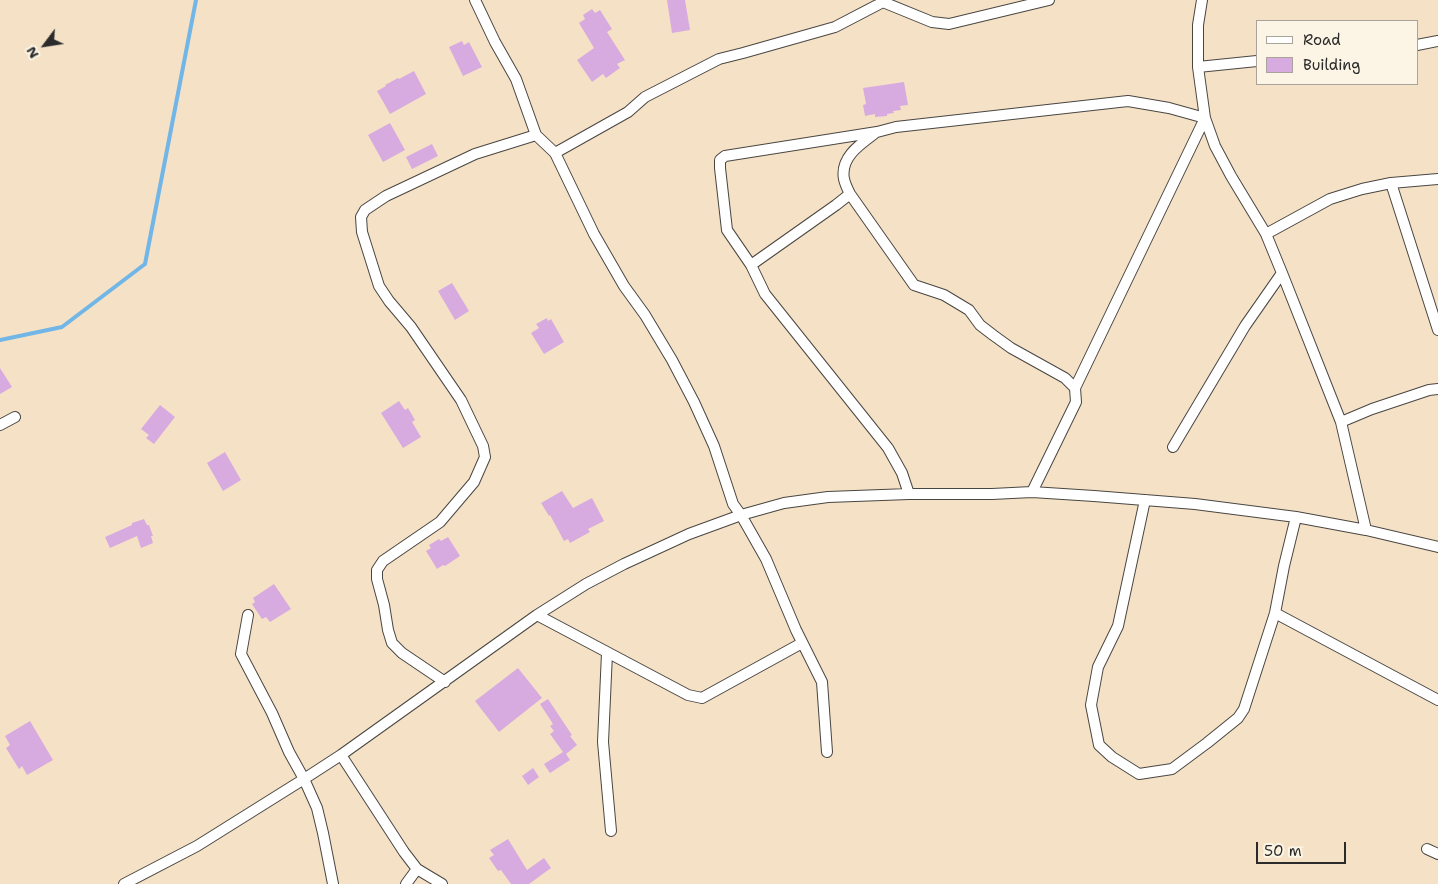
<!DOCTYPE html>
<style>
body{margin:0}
#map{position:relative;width:1438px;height:884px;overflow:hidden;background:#f5e2c6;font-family:"Shantell Sans",sans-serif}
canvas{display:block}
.legend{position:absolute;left:1256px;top:20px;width:162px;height:65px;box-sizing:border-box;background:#fcf5e5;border:1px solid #a8a49b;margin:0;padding:6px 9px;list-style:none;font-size:15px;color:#2b2b2b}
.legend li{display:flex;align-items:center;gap:10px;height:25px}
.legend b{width:25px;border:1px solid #a8a49b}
.north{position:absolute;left:20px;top:20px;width:50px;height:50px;-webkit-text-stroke:4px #fcf5e5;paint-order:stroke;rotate:239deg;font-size:14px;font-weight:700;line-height:20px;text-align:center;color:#2b2b2b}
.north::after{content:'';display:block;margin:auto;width:18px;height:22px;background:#2b2b2b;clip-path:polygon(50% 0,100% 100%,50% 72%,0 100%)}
.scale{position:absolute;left:1256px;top:842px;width:90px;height:22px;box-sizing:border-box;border:2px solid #2b2b2b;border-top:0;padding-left:6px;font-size:15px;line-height:18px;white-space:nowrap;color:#2b2b2b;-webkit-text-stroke:4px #fcf5e5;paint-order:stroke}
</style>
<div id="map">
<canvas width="1438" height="884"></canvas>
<ul class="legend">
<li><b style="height:6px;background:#fff"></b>Road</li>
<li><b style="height:14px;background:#d7abdf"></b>Building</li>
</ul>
<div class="north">N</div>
<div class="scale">50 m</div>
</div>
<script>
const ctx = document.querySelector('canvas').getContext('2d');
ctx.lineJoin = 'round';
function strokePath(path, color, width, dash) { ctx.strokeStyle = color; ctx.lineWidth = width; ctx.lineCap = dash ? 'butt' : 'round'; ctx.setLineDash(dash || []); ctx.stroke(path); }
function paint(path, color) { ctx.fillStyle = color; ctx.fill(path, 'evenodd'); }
strokePath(new Path2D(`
 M 0,340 L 62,327 L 145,264 L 196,0`), '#71b6e7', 4);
paint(new Path2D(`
 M 667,0 L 685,0 L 690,30 L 672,33 Z
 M 592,9 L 595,13 L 600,10 L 612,29 L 607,32 L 625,60 L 617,64 L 620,68 L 606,78 L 603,74 L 592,82 L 577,60 L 594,48 L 579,23 L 585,19 L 583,15 Z
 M 462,41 L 464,45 L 469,42 L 482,67 L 463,76 L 449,47 Z
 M 414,71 L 426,94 L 390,114 L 377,91 L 386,86 L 385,85 L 398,78 L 399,79 Z
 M 904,82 L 908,105 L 900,106 L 901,110 L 893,111 L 894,113 L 887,114 L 887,116 L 875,117 L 875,114 L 865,116 L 863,105 L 866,104 L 863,88 Z
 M 390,123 L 405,150 L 383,162 L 368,135 Z
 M 432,144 L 438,156 L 412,169 L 406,157 Z
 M 452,283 L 469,311 L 455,320 L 438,291 Z
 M 547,318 L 548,321 L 551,319 L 564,342 L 544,354 L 531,333 L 539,328 L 536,324 Z
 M 0,368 L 12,387 L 0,394 Z
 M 399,401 L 405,410 L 408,408 L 415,420 L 412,422 L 421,437 L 403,448 L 381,413 Z
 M 160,405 L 175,417 L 154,444 L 146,438 L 149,435 L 141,429 Z
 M 225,452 L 241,480 L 223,491 L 207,463 Z
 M 562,491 L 573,508 L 592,498 L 604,521 L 588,529 L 590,532 L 570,543 L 568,539 L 564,541 L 550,515 L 549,516 L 541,503 Z
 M 144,519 L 147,525 L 149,525 L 153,536 L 151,536 L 153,543 L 141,548 L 137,536 L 110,548 L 105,537 L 132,525 L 132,523 Z
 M 448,537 L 460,556 L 445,566 L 443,565 L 437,569 L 426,551 L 431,548 L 429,545 L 439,539 L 441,541 Z
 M 274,584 L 291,609 L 270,622 L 266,617 L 262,619 L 252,604 L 255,602 L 253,598 Z
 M 518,668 L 542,698 L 499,732 L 475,701 Z
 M 548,699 L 572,735 L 570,736 L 577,745 L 566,754 L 570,760 L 550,773 L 544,764 L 563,752 L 550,734 L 554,731 L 550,726 L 553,724 L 540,704 Z
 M 30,721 L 53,760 L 27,775 L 22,766 L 19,769 L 6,748 L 10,745 L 5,736 Z
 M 533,768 L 539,777 L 528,785 L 522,776 Z
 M 508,839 L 527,870 L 544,858 L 551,868 L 529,884 L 511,884 L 501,870 L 498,871 L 489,858 L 494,855 L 490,850 Z`), '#d7abdf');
const minor = new Path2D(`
 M 475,0 L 495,42 L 516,79 L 536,135 L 555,153 L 594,234 L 624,286 L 645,315 L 672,360 L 694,402 L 714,446 L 733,504 L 741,515 L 766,559 L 796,630 L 822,682 L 827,752
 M 881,0 L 883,2 L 932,22 L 949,24 L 1049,0
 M 1202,0 L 1198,25 L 1198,67 L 1205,118 L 1215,146 L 1231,176 L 1266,234 L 1282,273 L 1341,422 L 1366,530
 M 1417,45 L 1438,41
 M 1198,67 L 1257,61
 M 555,153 L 628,112 L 645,97 L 719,59 L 743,53 L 835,27 L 883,2
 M 1391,183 L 1438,330
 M 850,194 C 848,190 845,184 844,179 C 840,158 859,145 874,134
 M 1266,234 L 1330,199 L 1362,189 L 1391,183 L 1438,179
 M 751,265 L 836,205 L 850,194 L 914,285 L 944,295 L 969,310 L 980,325 L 993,335 L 1011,348 L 1065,378 L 1075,388
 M 1341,422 L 1372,409 L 1429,390 L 1438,389
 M 0,425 L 15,417
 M 1173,447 L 1245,326 L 1282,273
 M 909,494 L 902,473 L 888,448 L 765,294 L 751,265 L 727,230 L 720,168 L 720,160 L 725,156 L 877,132 L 896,127 L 1128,101 L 1169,108 L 1205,118 L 1075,388 L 1076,402 L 1032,492
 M 1145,500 L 1118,626 L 1098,667 L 1091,705 L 1099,745 L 1112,757 L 1139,774 L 1172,769 L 1207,743 L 1238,718 L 1244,709 L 1275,613 L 1284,566 L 1296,517
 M 1275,613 L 1438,700
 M 248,615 L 241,654 L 272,713 L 289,752 L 304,779 L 317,808 L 323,833 L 333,884
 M 537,615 L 688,695 L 702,698 L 802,643
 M 607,653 L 603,742 L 611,831
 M 445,682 L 402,653 L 392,643 L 388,630 L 384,605 L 377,579 L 377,570 L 383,561 L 440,522 L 474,482 L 485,457 L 483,446 L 461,400 L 411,327 L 389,301 L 379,286 L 362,232 L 361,217 L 365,210 L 386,196 L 475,154 L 536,135
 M 341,755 L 404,852 L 417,869 L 442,884
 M 1427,849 L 1438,854
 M 124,884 L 197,846 L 304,779 L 341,755 L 537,615 L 586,584 L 624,564 L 689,534 L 741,515 L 784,503 L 828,497 L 909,494 L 992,494 L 1032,492 L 1094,496 L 1195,504 L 1296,517 L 1366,530 L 1438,547
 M 406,884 L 417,869`);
strokePath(minor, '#494642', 12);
strokePath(minor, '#fff', 10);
</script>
